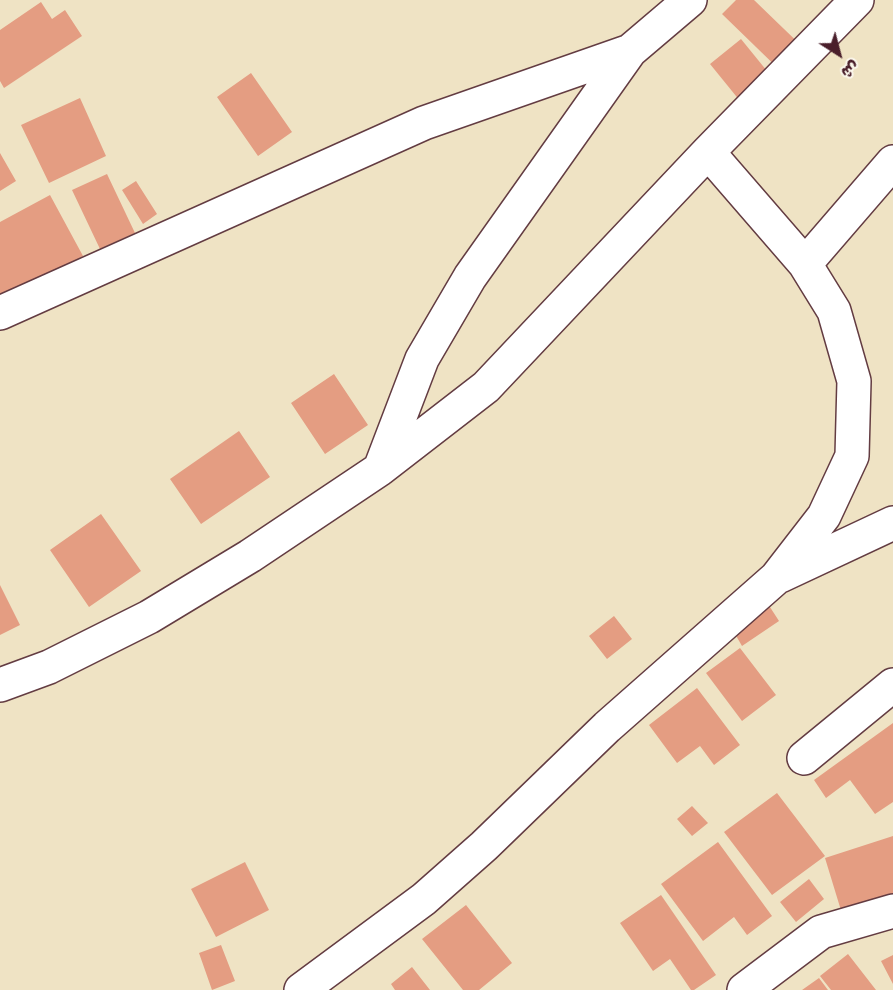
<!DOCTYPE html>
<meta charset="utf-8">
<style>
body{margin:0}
#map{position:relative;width:893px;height:990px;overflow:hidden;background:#efe3c4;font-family:Mynerve,"Playpen Sans Arabic",sans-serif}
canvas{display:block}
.north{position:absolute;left:809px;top:24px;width:60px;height:60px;-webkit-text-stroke:4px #fbf7ec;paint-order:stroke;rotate:144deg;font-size:16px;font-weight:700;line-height:24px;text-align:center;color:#4a1f2b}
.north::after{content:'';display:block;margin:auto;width:21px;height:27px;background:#4a1f2b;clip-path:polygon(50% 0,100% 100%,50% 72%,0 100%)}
</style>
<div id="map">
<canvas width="893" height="990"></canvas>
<div class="north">ش</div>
</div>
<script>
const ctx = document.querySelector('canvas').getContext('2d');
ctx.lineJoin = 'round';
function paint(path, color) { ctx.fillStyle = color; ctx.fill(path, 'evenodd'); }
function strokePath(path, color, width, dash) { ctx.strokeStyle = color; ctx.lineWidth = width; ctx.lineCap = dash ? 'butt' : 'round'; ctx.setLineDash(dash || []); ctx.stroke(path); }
paint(new Path2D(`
 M 736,0 L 754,0 L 813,57 L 790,80 L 722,14 Z
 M 41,2 L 52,19 L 65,10 L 82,36 L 4,88 L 0,81 L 0,30 Z
 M 741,39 L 780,87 L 749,112 L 710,64 Z
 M 251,73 L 292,132 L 258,156 L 217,97 Z
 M 80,98 L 106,156 L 49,183 L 21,125 Z
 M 0,153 L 16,181 L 0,191 Z
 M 107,174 L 135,233 L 100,249 L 72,190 Z
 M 136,181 L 157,214 L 143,224 L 122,190 Z
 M 50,195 L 83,256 L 34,284 L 0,316 L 0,222 Z
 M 334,374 L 368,425 L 325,454 L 291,403 Z
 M 239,431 L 270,477 L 201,524 L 170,479 Z
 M 101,514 L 141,571 L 89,607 L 50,550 Z
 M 0,585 L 20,625 L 0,635 Z
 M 768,604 L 779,621 L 742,646 L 731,627 Z
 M 614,616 L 632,639 L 607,659 L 589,636 Z
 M 740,648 L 776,695 L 742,721 L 706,673 Z
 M 697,688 L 740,745 L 714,765 L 700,746 L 677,763 L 649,725 Z
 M 893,723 L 893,802 L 875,814 L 850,780 L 826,798 L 814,780 Z
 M 777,793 L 825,856 L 772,895 L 724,832 Z
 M 692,806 L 708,823 L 692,836 L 677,819 Z
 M 893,836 L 893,901 L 843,917 L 825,858 Z
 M 718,842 L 772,916 L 747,935 L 734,917 L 703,941 L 661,884 Z
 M 245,862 L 269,910 L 216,937 L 191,889 Z
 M 809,879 L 824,899 L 796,922 L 780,902 Z
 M 661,895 L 716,975 L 694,990 L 691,990 L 670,959 L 653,971 L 620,923 Z
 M 466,905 L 512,963 L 479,990 L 463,990 L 422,939 Z
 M 221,945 L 235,981 L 212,990 L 199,953 Z
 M 848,954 L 876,990 L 831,990 L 820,976 Z
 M 893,955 L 893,984 L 881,961 Z
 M 412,967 L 430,990 L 395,990 L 391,984 Z
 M 819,978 L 828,990 L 802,990 Z`), '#e49d82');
const minor = new Path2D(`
 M 805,264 L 893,162
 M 0,313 L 424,123 L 630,51
 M 380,469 L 422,359 L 470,277 L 630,51 L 690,0
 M 780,576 L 893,523
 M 0,685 L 49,667 L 149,617 L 250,556 L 380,469 L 486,387 L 708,152 L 857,0
 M 804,758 L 893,685
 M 301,990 L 424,899 L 484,846 L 607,727 L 776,578 L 824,516 L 852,456 L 854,381 L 834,311 L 805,264 L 708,152
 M 744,990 L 821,932 L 893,911`);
strokePath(minor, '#633c42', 36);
strokePath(minor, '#fff', 33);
</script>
